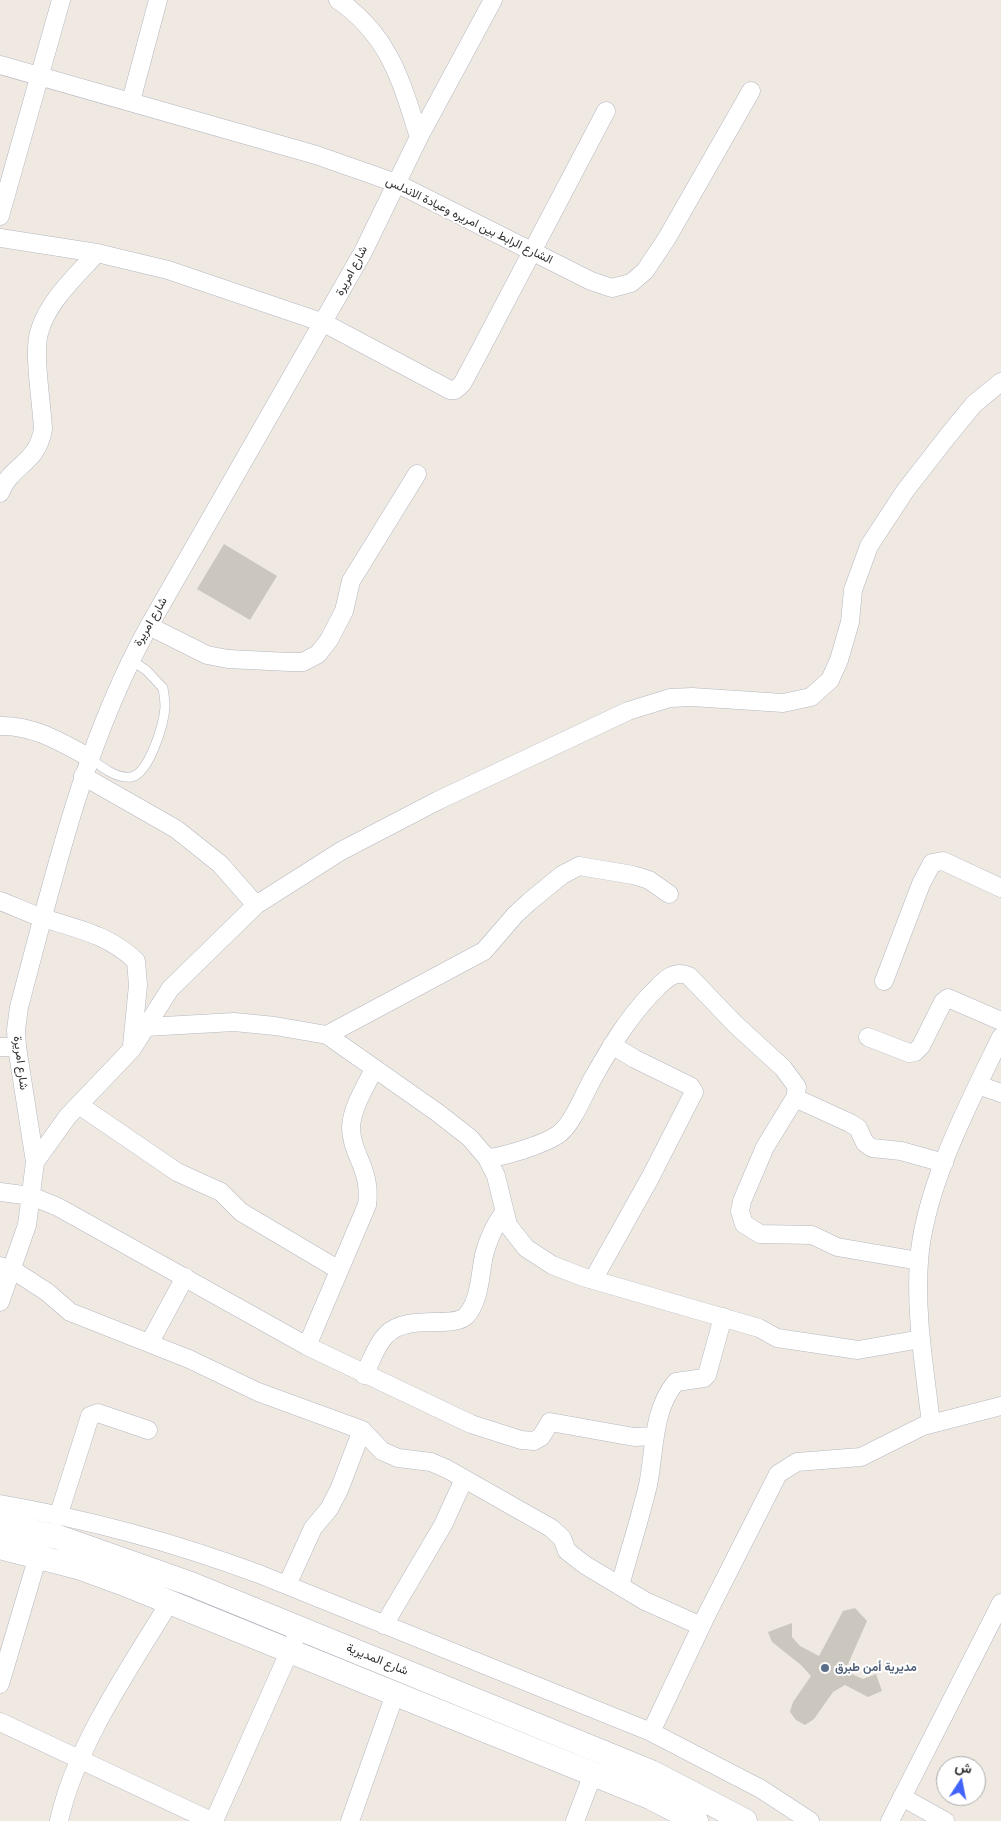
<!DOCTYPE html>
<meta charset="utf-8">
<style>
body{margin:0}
#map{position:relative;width:1001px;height:1821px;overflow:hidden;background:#efe9e1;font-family:Roboto,Vazirmatn,sans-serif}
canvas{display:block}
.north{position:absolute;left:936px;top:1756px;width:50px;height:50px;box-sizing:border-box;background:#fff;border:1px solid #ababab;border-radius:50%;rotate:11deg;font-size:14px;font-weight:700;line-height:20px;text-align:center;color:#2e2e2e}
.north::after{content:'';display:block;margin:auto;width:18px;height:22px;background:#4264fb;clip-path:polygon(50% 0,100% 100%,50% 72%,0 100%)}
</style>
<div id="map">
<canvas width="1001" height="1821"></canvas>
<div class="north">ش</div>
</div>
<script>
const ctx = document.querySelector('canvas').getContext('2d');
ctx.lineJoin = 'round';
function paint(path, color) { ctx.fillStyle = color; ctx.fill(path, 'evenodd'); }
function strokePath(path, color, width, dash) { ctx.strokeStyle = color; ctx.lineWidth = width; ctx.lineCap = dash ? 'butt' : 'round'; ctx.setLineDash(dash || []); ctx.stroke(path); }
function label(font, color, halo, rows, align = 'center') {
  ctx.font = font + ' Roboto,Vazirmatn,sans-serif'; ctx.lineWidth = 4; ctx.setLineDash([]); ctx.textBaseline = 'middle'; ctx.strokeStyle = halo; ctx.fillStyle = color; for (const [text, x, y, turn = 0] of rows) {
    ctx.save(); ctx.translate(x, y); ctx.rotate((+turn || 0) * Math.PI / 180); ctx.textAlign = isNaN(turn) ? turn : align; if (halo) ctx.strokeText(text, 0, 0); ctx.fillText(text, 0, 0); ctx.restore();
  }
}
paint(new Path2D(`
 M 224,544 L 277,576 L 250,620 L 197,589 Z
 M 855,1608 L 867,1621 L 845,1671 L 863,1679 L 876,1674 L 882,1691 L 868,1697 L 845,1685 L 833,1692 L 814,1719 L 805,1725 L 796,1720 L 790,1712 L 793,1702 L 811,1676 L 801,1665 L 772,1642 L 768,1632 L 792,1623 L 792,1637 L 800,1646 L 819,1656 L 843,1611 Z`), '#cbc7bf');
const service = new Path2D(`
 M 90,758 C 100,766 116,779 131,777 C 149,774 164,724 165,707 C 165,701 164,694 163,688 L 146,670 L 131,660`);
const minor = new Path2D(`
 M 338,0 C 390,36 401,81 419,137
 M 0,65 L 316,155 L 396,183 L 591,281 L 612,288 L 631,283 L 645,271 L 667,238 L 751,91
 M 131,101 L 158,0
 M 0,216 L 61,0
 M 0,238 L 97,253 L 168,270 L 324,323 L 450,390 L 455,390 L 462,384 L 475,360 L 606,111
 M 0,493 C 12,463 37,465 43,429 C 42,405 33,354 39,333 C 47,302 76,276 97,253
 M 149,626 L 207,655 L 228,659 L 289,662 L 303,662 L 318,654 L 329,640 L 344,611 L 351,581 L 417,474
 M 0,726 C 33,725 61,742 90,758
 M 83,776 L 176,829 L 220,864 L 256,905
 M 0,901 C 14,906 28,913 43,918 C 78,929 109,935 136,961 L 138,985 L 132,1046
 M 884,981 L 921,884 L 932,863 L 943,861 L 1001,888
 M 146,1027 L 234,1022 L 275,1026 L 327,1035 L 438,1113 L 470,1138 L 487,1158 L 496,1176 L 508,1225 L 526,1248 L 552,1265 L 583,1277 L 759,1328 L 777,1338 L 858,1350 L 921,1339
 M 327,1035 L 484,951 L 515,915 L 529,902 L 562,875 L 579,866 L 633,875 L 649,880 L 669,894
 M 868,1037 L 909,1053 L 915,1052 L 921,1046 L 943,1002 L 948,998 L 1001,1021
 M 0,1047 L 17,1047
 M 978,1085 L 1001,1093
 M 795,1098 L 850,1123 L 858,1128 L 865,1143 L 872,1148 L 901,1151 L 944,1163
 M 79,1105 L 177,1172 L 221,1192 L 241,1212 L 339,1270
 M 487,1158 C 504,1157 545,1144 559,1134 C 573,1123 584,1094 593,1078 C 610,1048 627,1019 651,994 C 663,982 672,969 689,976 L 735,1024 L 783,1068 L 797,1087 L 795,1098 L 765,1147 L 742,1201 L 740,1211 L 744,1224 L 760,1234 L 812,1235 L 837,1247 L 919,1261
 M 35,1162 L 68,1116 L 132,1049 L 170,989 L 256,905 L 341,851 L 437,801 L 628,711 L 670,698 L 692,697 L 783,703 L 811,697 L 830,680 L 839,660 L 850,622 L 853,590 L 869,546 L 905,491 L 947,437 L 974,404 L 1001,382
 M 0,1192 L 31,1196 L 58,1207 L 307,1346 L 471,1424 L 521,1440 L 534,1441 L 541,1437 L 550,1422 L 634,1437 L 654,1436
 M 0,1266 L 13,1270 L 47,1292 L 70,1312 L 189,1359 L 258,1392 L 362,1430 L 382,1451 L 398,1458 L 431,1462 L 447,1469 L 551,1528 L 562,1538 L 567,1551 L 585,1565 L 645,1601 L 701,1626
 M 593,1280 L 650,1178 L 694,1092 L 690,1086 L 635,1059 L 612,1045
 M 0,1302 L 27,1225 L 35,1162 L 17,1047 L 16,1030 L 19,1007 C 54,877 83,745 149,626 L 363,252 L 419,137 L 493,0
 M 150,1342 L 185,1277
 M 307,1346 L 367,1205 C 372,1169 351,1155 351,1127 C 352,1107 366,1086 374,1069
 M 364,1375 C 371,1362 376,1345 386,1335 C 407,1313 453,1329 466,1316 C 480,1301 480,1274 484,1255 C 488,1240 494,1226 503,1214
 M 931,1424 C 925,1370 915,1316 919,1261 C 924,1188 969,1103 1001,1037
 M 0,1504 C 87,1519 176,1543 259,1574 L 651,1732 L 761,1789 L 810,1821
 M 58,1517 L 90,1416 L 98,1413 L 148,1430
 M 287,1585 L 313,1528 L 329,1509 L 339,1490 L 362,1430
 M 620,1586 C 629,1552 640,1519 648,1485 C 655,1451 652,1410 676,1382 L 704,1378 L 707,1375 L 723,1317
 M 384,1625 L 443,1525 L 464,1479
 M 0,1684 L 38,1556
 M 0,1722 L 211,1821
 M 651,1732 L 706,1616 L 778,1474 L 797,1462 L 861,1457 L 923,1426 L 1001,1406
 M 902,1797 L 945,1821
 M 59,1821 C 76,1744 129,1670 169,1603
 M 214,1821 L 294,1641
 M 350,1821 L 395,1694
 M 575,1821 L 593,1774
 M 890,1821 L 1001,1603`);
const secondary = new Path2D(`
 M 0,1524 L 58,1537 L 191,1584 L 651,1772 L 745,1821
 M 0,1547 L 81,1568 L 122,1583 L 652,1798 L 696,1821`);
strokePath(service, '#b4b7c1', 10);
strokePath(minor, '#b4b7c1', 19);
strokePath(secondary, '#b4b7c1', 25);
strokePath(service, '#fff', 9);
strokePath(minor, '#fff', 18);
strokePath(secondary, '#fff', 24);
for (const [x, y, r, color] of [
 [825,1668,5,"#5c6f8a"]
]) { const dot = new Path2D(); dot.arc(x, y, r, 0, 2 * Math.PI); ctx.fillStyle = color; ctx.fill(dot); strokePath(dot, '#fff', 2); }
label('12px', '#2e2e2e', '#fff', [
 ["الشارع الرابط بين امريره وعيادة الاندلس",469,221,26],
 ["شارع امريرة",352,271,-62],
 ["شارع امريرة",151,622,-60],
 ["شارع امريرة",20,1063,83],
 ["شارع المديرية",377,1660,22]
]);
label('bold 12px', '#4e5e75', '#fff', [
 ["مديرية أمن طبرق",835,1668]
], 'left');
</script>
